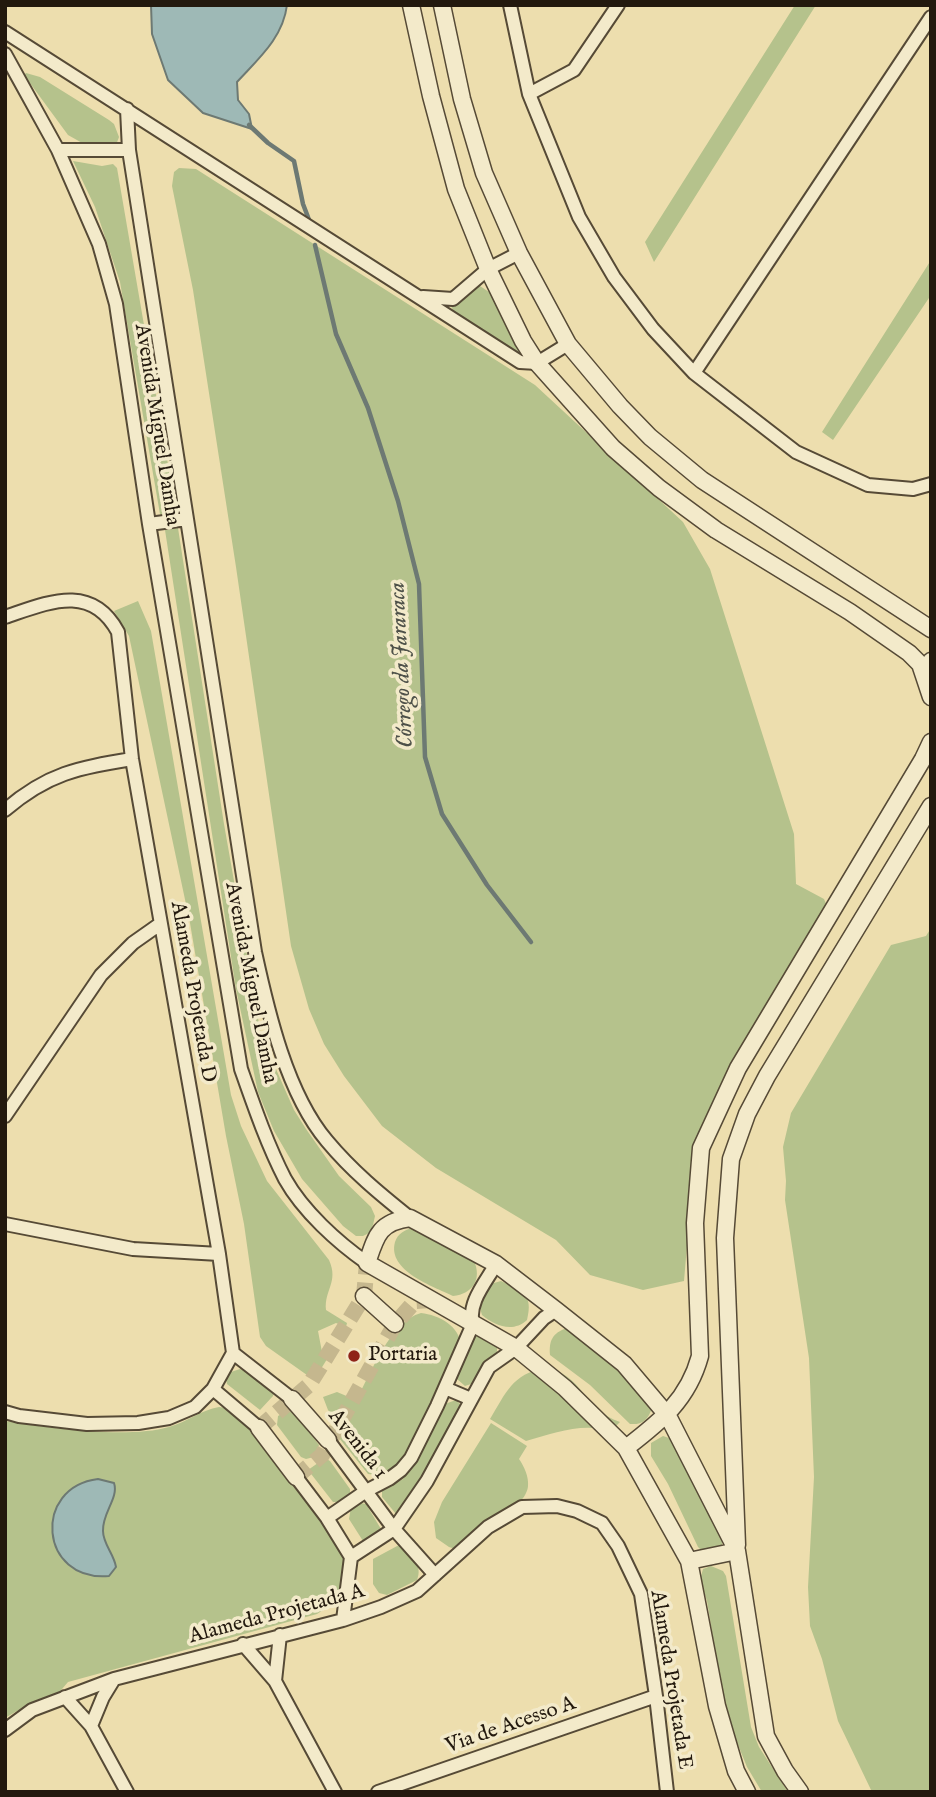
<!DOCTYPE html>
<meta charset="utf-8">
<style>
body{margin:0}
#map{position:relative;width:936px;height:1797px;overflow:hidden;background:#eddeae;font-family:"IM FELL English",serif}
canvas{display:block}
.frame{position:absolute;inset:0;border:7px solid #23190e;pointer-events:none}
</style>
<div id="map">
<canvas width="936" height="1797"></canvas>
<div class="frame"></div>
</div>
<script>
const ctx = document.querySelector('canvas').getContext('2d');
ctx.lineJoin = 'round';
function paint(path, color) { ctx.fillStyle = color; ctx.fill(path, 'evenodd'); }
function strokePath(path, color, width, dash) { ctx.strokeStyle = color; ctx.lineWidth = width; ctx.lineCap = dash ? 'butt' : 'round'; ctx.setLineDash(dash || []); ctx.stroke(path); }
function label(font, color, halo, rows, align = 'center') {
  ctx.font = font + ' "IM FELL English",serif'; ctx.lineWidth = 7; ctx.setLineDash([]); ctx.textBaseline = 'middle'; ctx.strokeStyle = halo; ctx.fillStyle = color; for (const [text, x, y, turn = 0] of rows) {
    ctx.save(); ctx.translate(x, y); ctx.rotate((+turn || 0) * Math.PI / 180); ctx.textAlign = isNaN(turn) ? turn : align; if (halo) ctx.strokeText(text, 0, 0); ctx.fillText(text, 0, 0); ctx.restore();
  }
}
paint(new Path2D(`
 M 795,5 L 816,5 L 654,262 L 645,242 Z
 M 26,73 L 40,77 L 109,120 L 114,124 L 119,137 L 116,145 L 84,144 L 68,135 L 24,75 Z
 M 73,161 L 102,166 L 113,164 L 117,168 L 177,517 L 161,520 L 120,282 L 95,207 Z
 M 179,168 L 196,169 L 535,385 L 683,522 L 710,569 L 794,834 L 796,884 L 824,899 L 829,911 L 741,1048 L 696,1139 L 684,1281 L 643,1290 L 590,1275 L 556,1240 L 436,1168 L 382,1126 L 344,1076 L 324,1044 L 309,1009 L 291,946 L 236,567 L 193,290 L 172,186 L 174,172 Z
 M 931,260 L 931,295 L 833,440 L 822,432 Z
 M 466,286 L 480,286 L 492,294 L 523,354 L 517,356 L 455,314 L 451,306 L 453,300 Z
 M 178,528 L 224,824 L 261,1035 L 294,1110 L 306,1129 L 339,1176 L 371,1207 L 375,1216 L 373,1225 L 369,1233 L 363,1236 L 356,1236 L 343,1226 L 302,1179 L 274,1131 L 258,1092 L 236,989 L 165,530 Z
 M 138,601 L 151,631 L 231,1095 L 241,1126 L 267,1181 L 329,1260 C 339,1282 324,1290 326,1310 L 347,1323 L 346,1327 L 336,1323 L 318,1331 L 322,1352 L 329,1356 L 314,1380 L 266,1346 L 260,1337 L 244,1224 L 226,1136 L 190,923 L 129,636 L 114,611 Z
 M 931,928 L 931,1792 L 872,1792 L 838,1721 L 822,1659 L 810,1626 L 808,1587 L 814,1477 L 809,1358 L 785,1200 L 786,1181 L 783,1147 L 791,1113 L 891,945 L 926,936 Z
 M 412,1228 L 474,1261 C 482,1279 473,1294 453,1296 C 433,1286 387,1271 395,1242 C 398,1233 405,1230 412,1228 Z
 M 501,1281 C 521,1291 534,1293 527,1320 C 513,1333 495,1326 482,1315 L 479,1305 L 487,1285 Z
 M 421,1313 C 439,1315 460,1326 461,1346 L 401,1463 C 390,1473 383,1476 368,1474 L 339,1438 L 344,1420 L 336,1420 L 328,1410 L 323,1397 L 337,1392 L 356,1400 C 371,1374 390,1321 421,1313 Z
 M 567,1328 L 583,1334 L 650,1402 L 652,1408 C 648,1420 642,1425 630,1424 L 590,1385 L 550,1355 C 549,1341 552,1333 567,1328 Z
 M 479,1334 L 497,1345 L 497,1353 L 486,1365 L 474,1383 L 465,1386 L 457,1379 L 458,1366 L 470,1338 Z
 M 545,1368 C 582,1373 584,1410 620,1422 L 611,1431 C 582,1422 554,1433 526,1441 L 490,1419 C 506,1393 512,1374 545,1368 Z
 M 240,1369 L 252,1373 L 274,1392 L 273,1396 L 260,1410 L 227,1384 L 226,1379 L 231,1372 Z
 M 456,1400 L 464,1408 L 400,1514 L 396,1514 L 382,1497 L 382,1491 L 403,1479 L 442,1405 Z
 M 219,1407 L 227,1408 L 249,1422 L 346,1553 C 343,1584 346,1597 317,1614 L 68,1682 L 56,1696 L 17,1711 L 5,1718 L 5,1421 C 49,1428 127,1439 169,1427 C 187,1422 201,1410 219,1407 Z
 M 287,1411 L 295,1413 L 319,1445 L 314,1457 L 306,1459 L 301,1457 L 277,1425 L 278,1416 Z
 M 491,1423 L 527,1446 L 519,1459 C 524,1466 529,1477 528,1486 C 527,1507 476,1537 459,1550 L 449,1547 L 436,1538 L 434,1522 L 442,1502 Z
 M 663,1436 L 675,1440 L 724,1537 L 721,1548 L 704,1553 L 698,1547 L 668,1484 L 651,1456 L 651,1443 Z
 M 325,1458 L 330,1461 L 350,1489 L 350,1498 L 346,1502 L 333,1502 L 308,1470 Z
 M 360,1503 L 366,1504 L 381,1529 L 380,1534 L 367,1542 L 363,1541 L 349,1519 L 351,1507 Z
 M 399,1545 L 403,1545 C 412,1557 423,1565 417,1580 L 387,1595 L 379,1593 L 373,1584 L 373,1559 Z
 M 711,1566 L 723,1571 L 726,1576 L 751,1727 L 759,1747 L 788,1792 L 762,1792 L 747,1767 L 730,1725 L 723,1699 L 707,1601 L 700,1580 L 703,1569 Z`), '#b5c28c');
const water = new Path2D(`
 M 151,5 L 287,5 C 283,38 258,59 237,82 L 238,100 L 249,114 L 252,129 L 203,113 L 168,80 L 152,34 Z
 M 98,1479 L 114,1483 C 119,1498 102,1513 103,1531 C 103,1544 114,1554 116,1567 L 109,1576 C 39,1582 32,1487 98,1479 Z`);
paint(water, '#9eb9b6');
strokePath(water, '#6d7973', 2);
strokePath(new Path2D(`
 M 249,125 L 268,143 L 294,161 L 303,204 L 311,225
 M 315,245 L 336,334 L 368,408 L 398,501 L 419,584 L 425,757 L 442,814 L 487,885 L 531,942`), '#6d7973', 4.5);
strokePath(new Path2D(`
 M 259,1428 L 309,1385 L 364,1296 L 367,1263
 M 296,1477 L 322,1455 L 395,1324 L 415,1301 L 430,1300`), '#c5b78e', 16, [16, 8]);
const minor = new Path2D(`
 M 510,5 L 529,94 L 579,217 L 614,277 L 653,329 L 694,373 L 796,452 L 868,485 L 913,489 L 931,484
 M 5,32 L 520,362 L 537,363 L 568,344
 M 5,54 L 58,150 L 99,244 L 116,304 L 149,524 L 241,1069 C 254,1106 267,1144 285,1179 C 303,1211 337,1242 367,1263
 M 529,94 L 574,70 L 618,5
 M 127,109 L 129,150 L 255,952 C 268,1012 287,1094 327,1141 C 352,1171 380,1194 410,1218
 M 58,150 L 129,150
 M 423,297 L 453,299 L 488,269 L 519,253
 M 694,373 L 931,17
 M 149,524 L 187,519
 M 5,617 C 47,603 91,582 118,632 L 132,759 L 219,1254 L 233,1353 L 213,1389 L 195,1407 L 169,1418 L 138,1423 L 87,1424 L 19,1416 L 5,1412
 M 5,810 C 48,773 78,768 132,759
 M 5,1116 L 101,975 L 133,943 L 160,924
 M 5,1224 L 133,1249 L 219,1254
 M 233,1353 L 292,1399
 M 445,1388 L 471,1399
 M 213,1389 L 259,1428
 M 328,1440 L 394,1529 L 435,1575
 M 296,1477 L 327,1518 L 351,1557 L 343,1620
 M 327,1518 L 366,1491 L 389,1479 L 401,1470 L 411,1458 L 437,1406 L 473,1324 C 467,1303 486,1282 496,1264
 M 351,1557 L 394,1529 L 427,1481 L 489,1367 L 516,1348 L 544,1318 L 556,1310
 M 243,1644 L 275,1681 L 335,1792
 M 275,1681 L 280,1635
 M 65,1697 L 91,1726 L 127,1792
 M 91,1726 L 103,1697 L 114,1679
 M 5,1730 L 32,1710 L 114,1679 L 343,1620 L 381,1607 L 417,1591 L 488,1527 L 522,1507 L 557,1506 L 577,1511 L 602,1523 L 618,1546 L 641,1594 L 656,1696 L 667,1792
 M 378,1792 L 656,1696`);
const tertiary = new Path2D(`
 M 411,5 L 431,96 L 456,189 L 488,269 L 523,341 L 537,363 L 613,448 L 659,488 L 716,530 L 850,612 L 909,653 L 920,664 L 925,679
 M 442,5 L 462,99 L 484,173 L 519,253 L 568,344 L 620,406 L 650,437 L 702,480 L 931,629
 M 931,661 L 925,679 L 931,697
 M 364,1296 L 395,1324
 M 292,1399 L 328,1440
 M 259,1428 L 296,1477
 M 626,1448 C 661,1421 688,1400 700,1356 L 695,1223 L 701,1148 L 738,1068 L 923,759 L 931,742
 M 737,1545 L 725,1238 L 731,1159 L 747,1114 L 767,1076 L 931,806
 M 689,1561 L 737,1551
 M 747,1792 L 736,1771 L 717,1706 L 689,1561 L 626,1448 L 565,1388 L 516,1348 L 367,1263 C 376,1236 379,1222 410,1218 L 496,1264 L 556,1310 L 624,1364 L 668,1416 L 737,1551 L 766,1736 L 785,1771 L 800,1792`);
strokePath(minor, '#564a36', 16);
strokePath(tertiary, '#564a36', 19);
strokePath(minor, '#f3eaca', 12);
strokePath(tertiary, '#f3eaca', 16);
for (const [x, y, r, color] of [
 [354,1356,7,"#8f2418"]
]) { const dot = new Path2D(); dot.arc(x, y, r, 0, 2 * Math.PI); ctx.fillStyle = color; ctx.fill(dot); strokePath(dot, '#f3eaca', 2.5); }
label('21px', '#23190e', '#f3eaca', [
 ["Avenida Miguel Damha",156,425,81],
 ["Avenida Miguel Damha",250,983,79],
 ["Alameda Projetada D",192,992,80],
 ["Avenida 1",357,1445,52],
 ["Alameda Projetada A",277,1615,-15],
 ["Alameda Projetada E",670,1680,81],
 ["Via de Acesso A",511,1726,-19]
]);
label('21px', '#23190e', '#f3eaca', [
 ["Portaria",368,1356]
], 'left');
label('italic 23px', '#4e5149', '#f3eaca', [
 ["Córrego da Jararaca",403,665,-93]
]);
</script>
